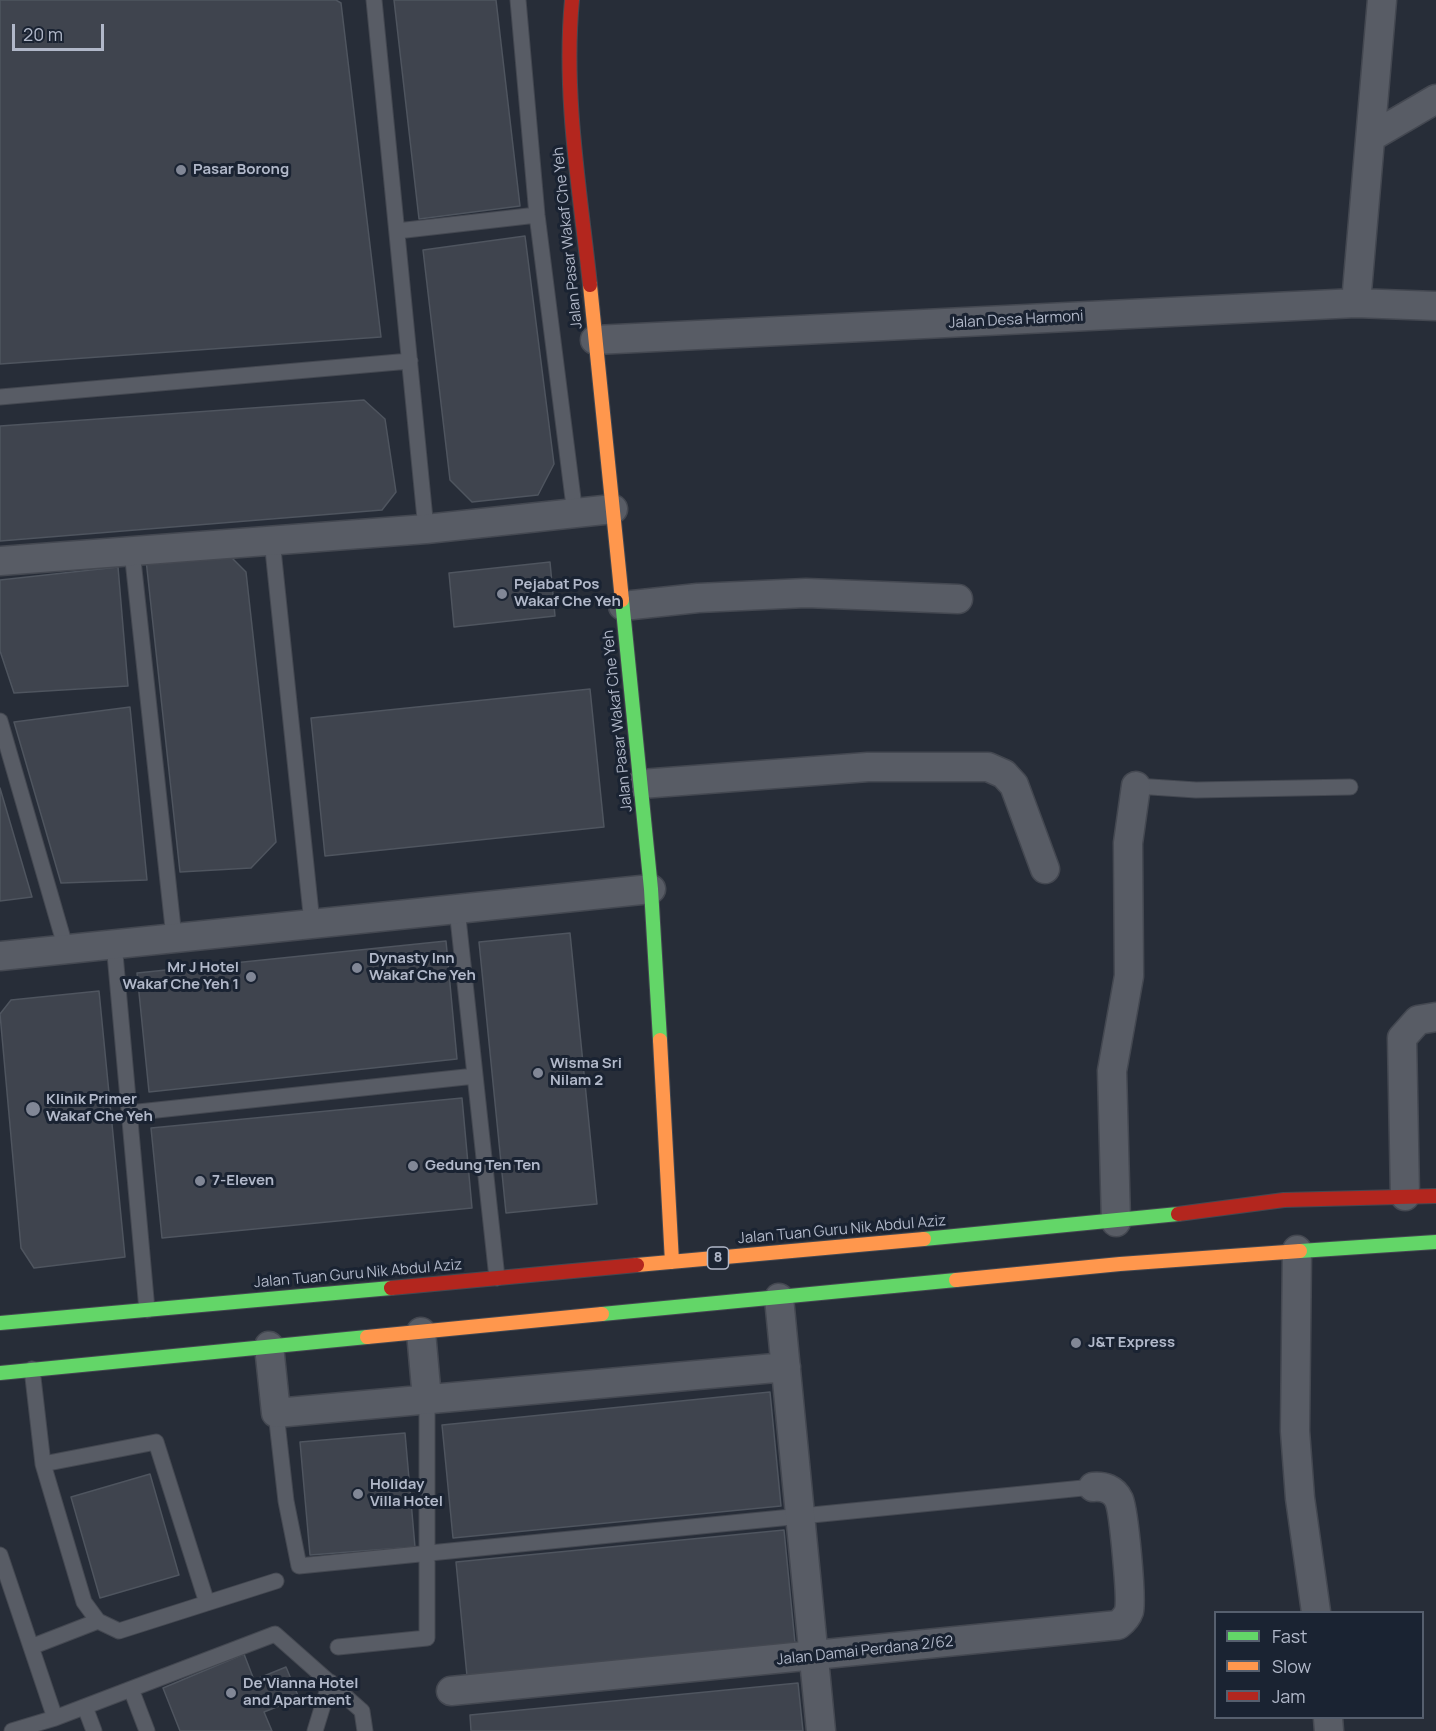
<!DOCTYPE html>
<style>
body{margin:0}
#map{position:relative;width:1436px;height:1731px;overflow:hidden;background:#272d38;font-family:Manrope,sans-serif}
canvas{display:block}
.legend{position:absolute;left:1214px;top:1611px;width:210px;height:108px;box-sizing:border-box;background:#1a2332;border:2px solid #565f6e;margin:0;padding:8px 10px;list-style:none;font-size:18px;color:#b1b8c9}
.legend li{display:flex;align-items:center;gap:12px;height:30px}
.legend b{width:30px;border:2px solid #565f6e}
.scale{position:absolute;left:12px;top:24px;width:92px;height:27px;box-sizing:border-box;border:3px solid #b1b8c9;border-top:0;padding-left:8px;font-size:18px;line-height:21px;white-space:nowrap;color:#b1b8c9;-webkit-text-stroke:4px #1a2332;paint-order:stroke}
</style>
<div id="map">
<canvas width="1436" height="1731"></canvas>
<ul class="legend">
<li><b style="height:8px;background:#63d668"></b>Fast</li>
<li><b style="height:8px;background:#ff974d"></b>Slow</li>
<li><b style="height:8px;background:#b3261e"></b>Jam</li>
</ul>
<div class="scale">20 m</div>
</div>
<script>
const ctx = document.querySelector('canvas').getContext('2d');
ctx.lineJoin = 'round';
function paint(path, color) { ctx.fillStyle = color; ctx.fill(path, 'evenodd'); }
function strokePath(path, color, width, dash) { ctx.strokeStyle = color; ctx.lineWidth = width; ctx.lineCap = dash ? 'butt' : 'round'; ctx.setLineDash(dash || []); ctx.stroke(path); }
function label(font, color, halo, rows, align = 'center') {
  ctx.font = font + ' Manrope,sans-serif'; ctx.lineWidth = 6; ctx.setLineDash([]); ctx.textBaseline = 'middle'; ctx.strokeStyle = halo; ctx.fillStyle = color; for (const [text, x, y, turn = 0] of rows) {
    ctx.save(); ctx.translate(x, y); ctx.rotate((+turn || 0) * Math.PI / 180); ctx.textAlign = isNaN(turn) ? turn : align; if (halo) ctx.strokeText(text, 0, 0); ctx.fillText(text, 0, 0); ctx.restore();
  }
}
const building = new Path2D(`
 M 0,0 L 336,0 L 341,3 L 381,337 L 0,364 Z
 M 394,0 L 496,0 L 520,206 L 419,219 Z
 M 525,236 L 554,464 L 538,495 L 472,502 L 450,480 L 423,250 Z
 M 364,400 L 385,419 L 396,492 L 382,510 L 0,541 L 0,426 Z
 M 227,553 L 246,572 L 276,842 L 251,868 L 180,872 L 146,560 Z
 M 550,562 L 555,616 L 454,627 L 449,573 Z
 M 118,567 L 128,686 L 14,693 L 0,651 L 0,580 Z
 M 590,689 L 604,827 L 325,856 L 311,718 Z
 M 130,707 L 147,880 L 61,883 L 14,722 Z
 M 0,788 L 32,897 L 0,901 Z
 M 570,933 L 597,1204 L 506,1213 L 479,942 Z
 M 446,941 L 457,1059 L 149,1092 L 137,973 Z
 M 99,991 L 125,1257 L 34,1268 L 21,1248 L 0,1014 L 11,1000 Z
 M 462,1098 L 472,1208 L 162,1238 L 151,1128 Z
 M 770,1392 L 781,1506 L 453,1538 L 442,1425 Z
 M 405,1433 L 415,1547 L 310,1555 L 300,1442 Z
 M 150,1474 L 179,1575 L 100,1598 L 71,1497 Z
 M 784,1530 L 795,1643 L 467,1676 L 456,1562 Z
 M 244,1654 L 254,1680 L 286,1667 L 299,1698 L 264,1712 L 272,1731 L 180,1731 L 163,1688 Z
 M 798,1683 L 803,1731 L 471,1731 L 470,1715 Z`);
paint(building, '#3f444e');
strokePath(building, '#4f555f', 1.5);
const lane = new Path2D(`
 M 374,0 L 426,529
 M 518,0 L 537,215 L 575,514
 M 397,231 L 537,215
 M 0,397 L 410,361
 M 272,540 L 312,923
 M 132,551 L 174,937
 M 0,721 L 66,949
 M 1136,786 L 1196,790 L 1350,787
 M 457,909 L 497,1278
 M 114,943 L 147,1310
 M 129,1113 L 475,1076
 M 32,1369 L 43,1464 L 84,1602 L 98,1621 L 119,1631 L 276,1581
 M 276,1413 L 286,1501 L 299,1566 L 1093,1487
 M 43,1464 L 156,1442 L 207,1603
 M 0,1555 L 55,1718 L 275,1634 L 362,1711 L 365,1731
 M 31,1647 L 98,1621
 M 338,1647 L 427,1638 L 427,1399
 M 131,1689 L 147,1731
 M 85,1707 L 94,1731
 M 12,1731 L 55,1718
 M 315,1731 L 330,1682`);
const street = new Path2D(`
 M 1371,137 L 1436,99
 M 1356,303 L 1382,0
 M 595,340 L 1356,303 L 1436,306
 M 0,561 L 426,529 L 613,509
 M 623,606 L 698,598 L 806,593 L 958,599
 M 641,784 L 868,767 L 988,767 L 1004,774 L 1014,785 L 1045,869
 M 0,956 L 651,889
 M 1405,1196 L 1402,1038 L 1418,1020 L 1436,1017
 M 1116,1222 L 1112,1071 L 1129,976 L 1128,843 L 1136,786
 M 1297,1250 L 1295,1431 L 1300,1498 L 1316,1612
 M 779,1298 L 821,1731
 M 421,1332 L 427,1399
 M 269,1346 L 276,1413 L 786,1367
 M 451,1691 L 1118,1625 C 1123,1621 1127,1617 1129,1611 C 1132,1599 1124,1512 1119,1500 C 1114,1489 1104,1486 1093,1487
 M 1328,1718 L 1329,1731`);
const fast = new Path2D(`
 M 622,600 L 651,889 L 660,1040
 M 924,1239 L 1178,1214
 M 1300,1251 L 1436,1242
 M 602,1314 L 956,1280
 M 0,1323 L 391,1288
 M 0,1373 L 367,1337`);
const slow = new Path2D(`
 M 590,285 L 622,600
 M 660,1040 L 672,1262
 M 637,1265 L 924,1239
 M 956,1280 L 1120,1264 L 1300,1251
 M 367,1337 L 602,1314`);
const jam = new Path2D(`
 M 572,0 C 563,95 580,191 590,285
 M 1178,1214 L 1284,1200 L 1436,1196
 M 391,1288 L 637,1265`);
strokePath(lane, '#444851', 17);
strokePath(street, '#444851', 31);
strokePath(fast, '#444851', 16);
strokePath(slow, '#444851', 16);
strokePath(jam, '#444851', 16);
strokePath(lane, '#585c65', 15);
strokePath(street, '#585c65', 28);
strokePath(fast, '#63d668', 14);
strokePath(slow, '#ff974d', 14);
strokePath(jam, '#b3261e', 14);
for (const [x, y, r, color] of [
 [181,170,6,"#818796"],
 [502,594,6,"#818796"],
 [357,968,6,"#818796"],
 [251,977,6,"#818796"],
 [538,1073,6,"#818796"],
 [33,1109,8,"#818796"],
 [413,1166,6,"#818796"],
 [200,1181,6,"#818796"],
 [1076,1343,6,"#818796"],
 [358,1494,6,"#818796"],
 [231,1693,6,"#818796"]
]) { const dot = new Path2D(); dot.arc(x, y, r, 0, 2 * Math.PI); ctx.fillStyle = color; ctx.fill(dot); strokePath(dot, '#1a2332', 2); }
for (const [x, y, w] of [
 [718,1258,21]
]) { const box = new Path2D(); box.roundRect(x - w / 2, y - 11, w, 22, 4.5); ctx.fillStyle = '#1a2332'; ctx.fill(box); strokePath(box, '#b1b8c9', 1.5); }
label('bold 14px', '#b1b8c9', null, [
 ["8",718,1258]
]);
label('bold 15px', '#b1b8c9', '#1a2332', [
 ["Pasar Borong",193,170],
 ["Pejabat Pos",514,585],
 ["Wakaf Che Yeh",514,602],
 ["Dynasty Inn",369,959],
 ["Wakaf Che Yeh",369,976],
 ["Mr J Hotel",239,968,"right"],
 ["Wakaf Che Yeh 1",239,985,"right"],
 ["Wisma Sri",550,1064],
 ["Nilam 2",550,1081],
 ["Klinik Primer",46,1100],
 ["Wakaf Che Yeh",46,1117],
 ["Gedung Ten Ten",425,1166],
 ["7-Eleven",212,1181],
 ["J&T Express",1088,1343],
 ["Holiday",370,1485],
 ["Villa Hotel",370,1502],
 ["De'Vianna Hotel",243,1684],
 ["and Apartment",243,1701]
], 'left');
label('15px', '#b1b8c9', '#1a2332', [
 ["Jalan Pasar Wakaf Che Yeh",568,238,-96],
 ["Jalan Desa Harmoni",1016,320,-3],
 ["Jalan Pasar Wakaf Che Yeh",618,721,-96],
 ["Jalan Tuan Guru Nik Abdul Aziz",842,1230,-5],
 ["Jalan Tuan Guru Nik Abdul Aziz",358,1274,-5],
 ["Jalan Damai Perdana 2/62",865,1651,-6]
]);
</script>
